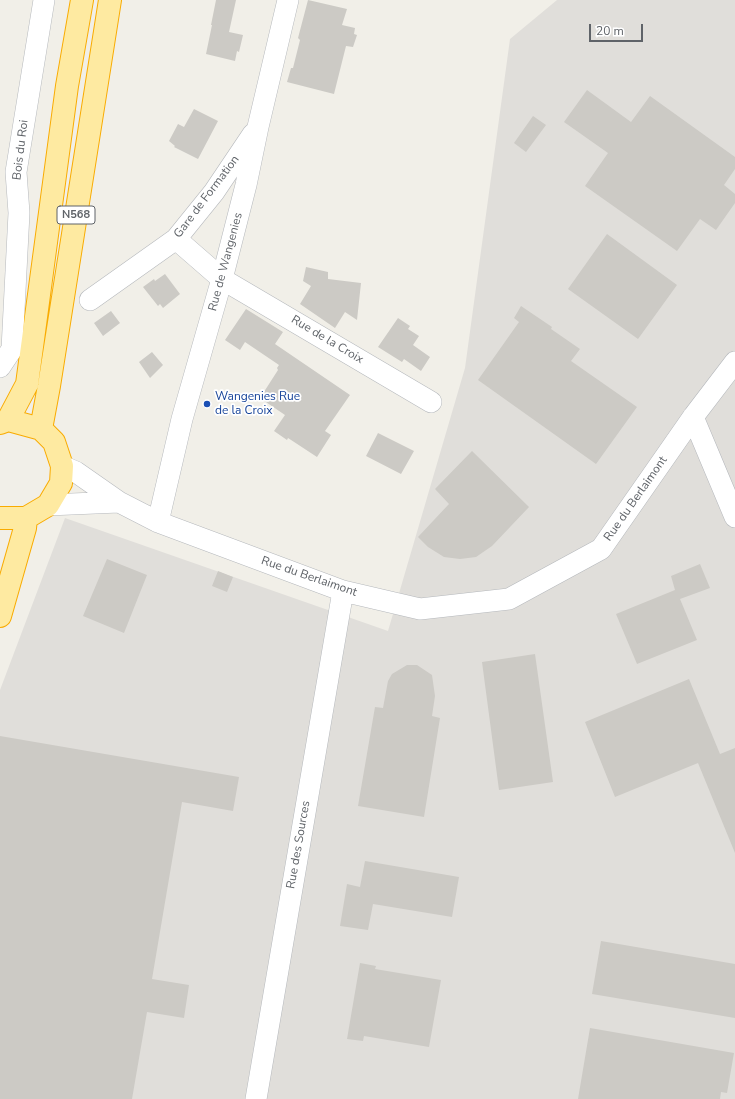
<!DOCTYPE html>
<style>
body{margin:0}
#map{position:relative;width:735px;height:1099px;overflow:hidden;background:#f1efe8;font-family:"Nunito Sans",sans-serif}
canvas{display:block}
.scale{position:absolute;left:589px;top:24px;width:54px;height:18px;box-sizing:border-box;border:2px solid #5f6368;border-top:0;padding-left:5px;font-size:12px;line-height:14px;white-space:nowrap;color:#5f6368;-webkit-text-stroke:3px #fff;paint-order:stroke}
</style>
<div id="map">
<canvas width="735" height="1099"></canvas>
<div class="scale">20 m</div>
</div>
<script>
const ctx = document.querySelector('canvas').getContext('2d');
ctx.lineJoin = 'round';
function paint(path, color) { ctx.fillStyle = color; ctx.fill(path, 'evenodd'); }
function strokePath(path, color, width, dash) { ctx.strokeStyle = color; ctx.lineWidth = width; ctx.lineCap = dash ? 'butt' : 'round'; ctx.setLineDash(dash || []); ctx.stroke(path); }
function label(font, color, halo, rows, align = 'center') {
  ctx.font = font + ' "Nunito Sans",sans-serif'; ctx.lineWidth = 3.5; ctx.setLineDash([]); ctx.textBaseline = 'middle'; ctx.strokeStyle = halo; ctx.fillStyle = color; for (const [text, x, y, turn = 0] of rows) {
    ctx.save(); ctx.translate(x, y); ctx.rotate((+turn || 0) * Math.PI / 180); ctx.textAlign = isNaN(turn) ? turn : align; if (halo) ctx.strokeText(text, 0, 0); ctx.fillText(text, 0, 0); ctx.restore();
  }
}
paint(new Path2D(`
 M 557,0 L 735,0 L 735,1099 L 0,1099 L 0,690 L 65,518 L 388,631 L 465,368 L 510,39 Z`), '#e0deda');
paint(new Path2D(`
 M 216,0 L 236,0 L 229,32 L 243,35 L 239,52 L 237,51 L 235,61 L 206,54 L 212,25 L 211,25 Z
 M 308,0 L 347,9 L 342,25 L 355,28 L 354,34 L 357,35 L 353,47 L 346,46 L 334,94 L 287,82 L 291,68 L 293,68 L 300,40 L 298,38 Z
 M 587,90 L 631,122 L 650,96 L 735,157 L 735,169 L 724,185 L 735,194 L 735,203 L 716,230 L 700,219 L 677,251 L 585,186 L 608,153 L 564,122 Z
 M 194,109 L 218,121 L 198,159 L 174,147 L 175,146 L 169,141 L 178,124 L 184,127 Z
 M 533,116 L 546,125 L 526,152 L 514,143 Z
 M 607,234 L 677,285 L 638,339 L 568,289 Z
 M 306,267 L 328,272 L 328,279 L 361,283 L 357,320 L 345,312 L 335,328 L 300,304 L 311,286 L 303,281 Z
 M 165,274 L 180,294 L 163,308 L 160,304 L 158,306 L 143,287 L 154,279 L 155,281 Z
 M 521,306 L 552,327 L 551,329 L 580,349 L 571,361 L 637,407 L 596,464 L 478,380 L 519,322 L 514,318 Z
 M 246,309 L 283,332 L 275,344 L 350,395 L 325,431 L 331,435 L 317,457 L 288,438 L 287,440 L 274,431 L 285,415 L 260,398 L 278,370 L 277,368 L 279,365 L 245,342 L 240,350 L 225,340 Z
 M 111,311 L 120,323 L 103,336 L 94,323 Z
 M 398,318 L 410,326 L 408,329 L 419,336 L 413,345 L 430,357 L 421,371 L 404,359 L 402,362 L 378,347 Z
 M 152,352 L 163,365 L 150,378 L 139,362 Z
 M 378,433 L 414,451 L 401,474 L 366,456 Z
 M 472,451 L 529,507 L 492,546 L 476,557 L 460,559 L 444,557 L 428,547 L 418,537 L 449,504 L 435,489 Z
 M 107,559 L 147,575 L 124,633 L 83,616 Z
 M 700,564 L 710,588 L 680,599 L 697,640 L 637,664 L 616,614 L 675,590 L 671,576 Z
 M 218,571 L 233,577 L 227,592 L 212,586 Z
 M 535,654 L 553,782 L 499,790 L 482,662 Z
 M 407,665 L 417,665 L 432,675 L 435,696 L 432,716 L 440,718 L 424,817 L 358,806 L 375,707 L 383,708 L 388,681 L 392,674 Z
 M 689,679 L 720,754 L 735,748 L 735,853 L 698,763 L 615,797 L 585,722 Z
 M 0,736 L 239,777 L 233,811 L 182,802 L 152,979 L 189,985 L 184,1018 L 147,1012 L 132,1099 L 0,1099 Z
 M 365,861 L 459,877 L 452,917 L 373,904 L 368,930 L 340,926 L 347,884 L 360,887 Z
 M 601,941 L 735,964 L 735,1018 L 592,994 Z
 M 360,963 L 376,966 L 375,969 L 441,980 L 429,1047 L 364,1036 L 363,1041 L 347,1039 Z
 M 590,1028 L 734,1053 L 727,1093 L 721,1092 L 720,1099 L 578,1099 Z`), '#cccac5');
const minor = new Path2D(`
 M 176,239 L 222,279 L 431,402
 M 90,300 L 176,239 L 214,192 L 253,134
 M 0,367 L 12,349 L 19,213 L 16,172 L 44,0
 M 693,417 L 735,517
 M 62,466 L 76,472 L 119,502 L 158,522 L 343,591 L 420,609 L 509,599 L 601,549 L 693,417 L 735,362
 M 48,505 L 119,502
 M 158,522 L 182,419 L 222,279 L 246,185 L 258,127 L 288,0
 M 256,1099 L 343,591`);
const trunk = new Path2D(`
 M 8,420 L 27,384 L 67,86 L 82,0
 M 0,423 L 8,420 L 41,429 L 54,442 L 62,466 L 61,483 L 48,505 L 26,518 L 0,518
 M 41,429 L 49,386 L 110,0
 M 0,616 L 25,528 L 26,518`);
strokePath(minor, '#b5b8bc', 22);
strokePath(trunk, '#f9ab00', 24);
strokePath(minor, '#fff', 21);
strokePath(trunk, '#feeaa1', 22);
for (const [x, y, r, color] of [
 [207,404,4,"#1a4fb4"]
]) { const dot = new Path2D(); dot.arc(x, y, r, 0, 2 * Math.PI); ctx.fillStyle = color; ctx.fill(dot); strokePath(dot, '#fff', 1.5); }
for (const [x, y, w] of [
 [76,215,38]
]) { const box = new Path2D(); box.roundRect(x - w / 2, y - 9, w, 18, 3); ctx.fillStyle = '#fff'; ctx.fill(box); strokePath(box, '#5f6368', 1); }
label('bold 11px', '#5f6368', null, [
 ["N568",76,215]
]);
label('12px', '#5f6368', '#fff', [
 ["Bois du Roi",21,150,-83],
 ["Gare de Formation",207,197,-53],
 ["Rue de Wangenies",226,262,-75],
 ["Rue de la Croix",327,340,31],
 ["Rue du Berlaimont",636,499,-55],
 ["Rue du Berlaimont",309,577,19],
 ["Rue des Sources",299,845,-80]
]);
label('12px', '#164399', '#fff', [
 ["Wangenies Rue",215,397],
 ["de la Croix",215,411]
], 'left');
</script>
